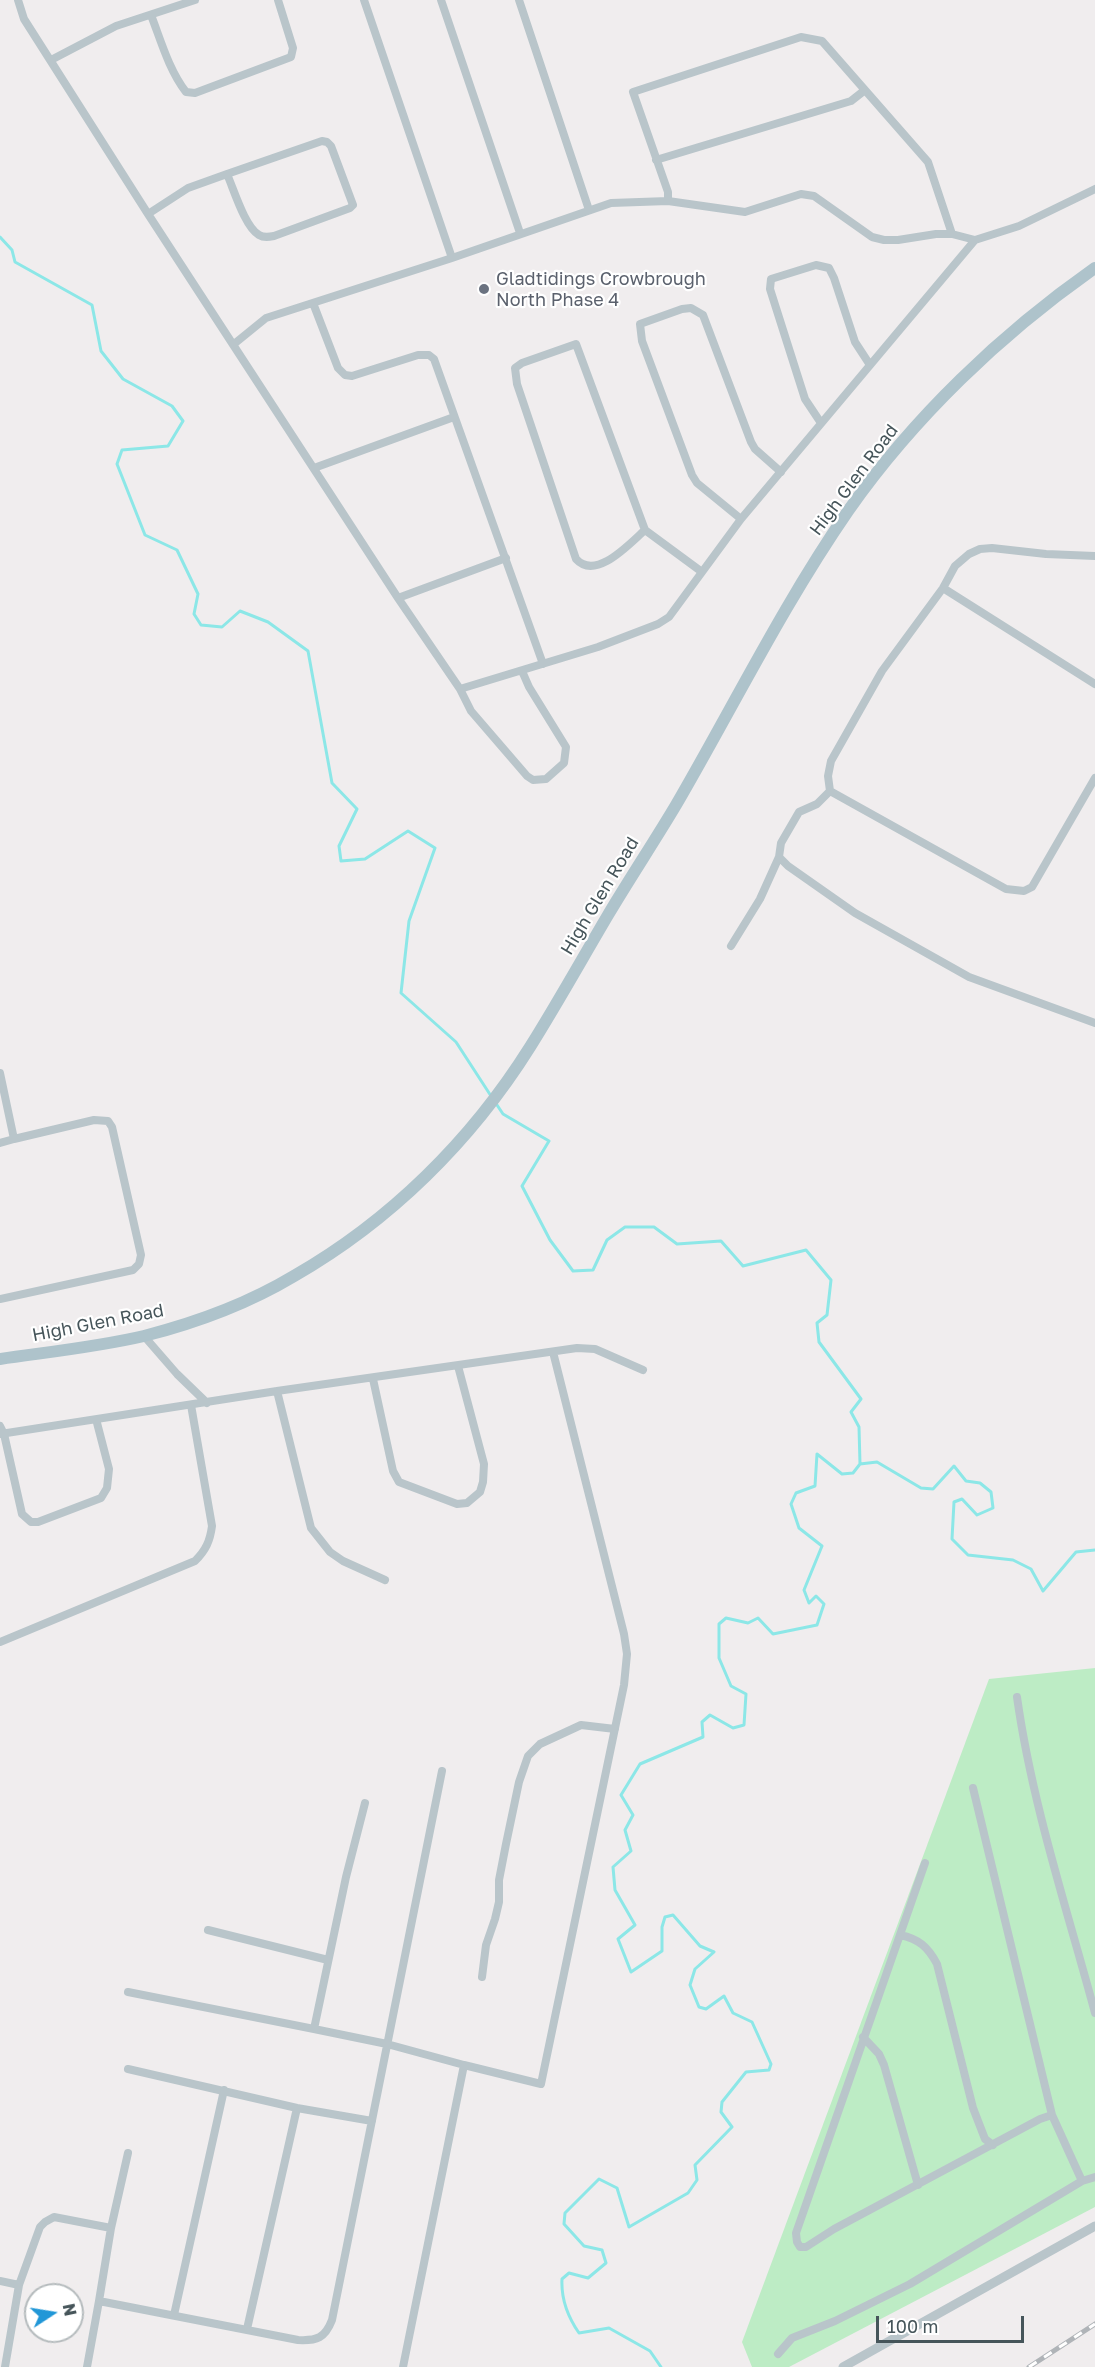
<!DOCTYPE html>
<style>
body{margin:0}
#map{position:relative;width:1095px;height:2367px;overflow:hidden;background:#f0edee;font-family:"Golos Text",sans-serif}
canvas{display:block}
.north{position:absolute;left:24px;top:2283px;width:60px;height:60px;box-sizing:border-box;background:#fff;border:2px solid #b5bbbd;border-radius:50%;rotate:78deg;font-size:16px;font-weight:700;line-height:24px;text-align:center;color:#46555a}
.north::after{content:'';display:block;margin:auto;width:21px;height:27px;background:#2197d7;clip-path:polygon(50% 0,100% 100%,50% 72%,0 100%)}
.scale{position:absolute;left:876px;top:2316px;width:148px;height:27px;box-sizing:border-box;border:3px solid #46555a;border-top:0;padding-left:8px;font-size:18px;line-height:21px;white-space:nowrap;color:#46555a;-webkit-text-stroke:4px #fff;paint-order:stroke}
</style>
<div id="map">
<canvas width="1095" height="2367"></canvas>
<div class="north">N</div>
<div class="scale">100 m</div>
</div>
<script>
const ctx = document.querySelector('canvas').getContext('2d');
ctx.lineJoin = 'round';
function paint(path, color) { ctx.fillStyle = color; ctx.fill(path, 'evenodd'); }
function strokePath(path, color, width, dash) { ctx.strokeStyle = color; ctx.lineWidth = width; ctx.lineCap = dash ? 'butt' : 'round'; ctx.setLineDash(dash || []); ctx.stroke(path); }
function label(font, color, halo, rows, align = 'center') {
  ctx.font = font + ' "Golos Text",sans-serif'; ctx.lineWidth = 4.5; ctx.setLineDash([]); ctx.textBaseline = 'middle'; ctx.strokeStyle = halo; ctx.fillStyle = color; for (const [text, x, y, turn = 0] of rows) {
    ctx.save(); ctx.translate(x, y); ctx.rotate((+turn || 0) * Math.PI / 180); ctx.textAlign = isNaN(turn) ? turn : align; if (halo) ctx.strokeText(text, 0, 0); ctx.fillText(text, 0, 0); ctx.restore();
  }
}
paint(new Path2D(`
 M 1095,1668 L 1095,2207 L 789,2367 L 752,2367 L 742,2342 L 989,1679 Z`), '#bdecc5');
strokePath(new Path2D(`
 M 0,237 L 12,250 L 15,262 L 92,305 L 101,351 L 123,379 L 172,406 L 183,421 L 168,446 L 122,450 L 117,464 L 145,535 L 177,550 L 198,594 L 194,614 L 201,625 L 222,627 L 240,611 L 268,622 L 308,651 L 332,783 L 357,809 L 339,846 L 341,861 L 365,859 L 408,831 L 435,848 L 409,921 L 401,993 L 456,1042 L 491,1096
 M 495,1102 L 503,1114 L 549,1141 L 522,1186 L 550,1240 L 573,1271 L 593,1270 L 607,1240 L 625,1227 L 654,1227 L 677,1244 L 721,1241 L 743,1266 L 806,1250 L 831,1280 L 827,1315 L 817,1323 L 819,1342 L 861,1399 L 851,1412 L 859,1427 L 860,1464 L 853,1473 L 842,1474 L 817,1454 L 815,1486 L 796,1493 L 791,1504 L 799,1528 L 822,1546 L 804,1590 L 809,1603 L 816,1596 L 824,1604 L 817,1625 L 773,1634 L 758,1618 L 748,1623 L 726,1618 L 719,1624 L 719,1658 L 731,1686 L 746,1694 L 744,1725 L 733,1728 L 710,1715 L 702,1722 L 703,1737 L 640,1764 L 621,1795 L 633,1815 L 625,1830 L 631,1851 L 613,1867 L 615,1890 L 635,1925 L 618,1939 L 631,1972 L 662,1951 L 662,1927 L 665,1917 L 673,1915 L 700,1946 L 714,1952 L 695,1969 L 690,1985 L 699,2007 L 706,2009 L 724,1996 L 733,2013 L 752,2022 L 771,2064 L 769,2070 L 746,2072 L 722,2102 L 721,2112 L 732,2127 L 695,2165 L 697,2180 L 688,2193 L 629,2227 L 617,2188 L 599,2179 L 565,2213 L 564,2224 L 584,2246 L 602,2250 L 606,2263 L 588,2278 L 569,2273 L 562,2279 C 561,2298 568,2317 579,2333 L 609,2328 L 650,2351 L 661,2367
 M 860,1464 L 877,1462 L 921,1488 L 933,1489 L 954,1466 L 966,1481 L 980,1483 L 991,1492 L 993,1508 L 977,1515 L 962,1499 L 954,1502 L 952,1539 L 968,1555 L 1013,1560 L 1031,1569 L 1043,1591 L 1076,1552 L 1095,1550`), '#8ce7e7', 3);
strokePath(new Path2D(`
 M 18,0 L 24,19 L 148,214 L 398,598 L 460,689 L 598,647 L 658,624 L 669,617 L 741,519 L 975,240 L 1019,226 L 1095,189
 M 364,0 L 452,258
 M 441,0 L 520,233
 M 519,0 L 589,210
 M 151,15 C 161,41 169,70 186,92 L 195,93 L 291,57 L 293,48 L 278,0
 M 51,60 L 116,26 L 195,0
 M 322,141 L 327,142 L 331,146 L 353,205 L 350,208 L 274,236 C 269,237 264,238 259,235 C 245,227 234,190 227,174 Z
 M 656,160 L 851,101 L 865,90
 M 668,201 L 668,192 L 633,92 L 801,37 L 822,41 L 928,162 L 952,234
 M 148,214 L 188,188 L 227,174
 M 313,303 L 338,368 L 345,375 L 352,376 L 418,355 L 429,355 L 434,359 L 543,664
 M 234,344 L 266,318 L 452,258 L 611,203 L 668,201 L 745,212 L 801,194 L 814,196 L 872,237 L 884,240 L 898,240 L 936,234 L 952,234 L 975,240
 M 821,423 L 805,399 L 770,289 L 771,279 L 816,265 L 829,268 L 834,278 L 855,342 L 870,365
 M 314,468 L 454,417
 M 741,519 L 697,483 L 692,475 L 642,341 L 640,324 L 682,309 L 691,308 L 703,315 L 751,442 L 755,449 L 781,472
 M 645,530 C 629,544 596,581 576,559 L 517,384 L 515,368 L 522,363 L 576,344 L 645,530 L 702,572
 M 1095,556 L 1046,554 L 992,548 L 980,549 L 969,554 L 955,566 L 943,588 L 882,671 L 831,761 L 828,776 L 830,791 L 817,804 L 799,812 L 781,843 L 779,857 L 788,866 L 855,913 L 969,977 L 1095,1023
 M 943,588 L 1095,684
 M 398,598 L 506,558
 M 460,689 L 471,711 L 527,776 L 533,780 L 546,779 L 564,763 L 566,747 L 529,687 L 522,671
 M 830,791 L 1006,889 L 1024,891 L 1032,887 L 1095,778
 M 731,946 L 760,899 L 779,857
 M 0,1073 L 14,1139 L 94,1120 L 108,1121 L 112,1127 L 141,1255 L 139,1264 L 133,1270 L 0,1299
 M 0,1143 L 14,1139
 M 144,1336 L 177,1374 L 207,1403
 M 373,1379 L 393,1471 L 399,1482 L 457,1504 L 467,1503 L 480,1492 L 483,1482 L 484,1464 L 458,1366
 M 277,1391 L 311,1528 L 330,1552 L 343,1561 L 385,1580
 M 0,1426 L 4,1434 L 22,1514 L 31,1522 L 38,1522 L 101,1498 L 107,1488 L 109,1469 L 96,1419
 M 0,1434 L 277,1391 L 577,1348 L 595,1349 L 643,1370
 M 0,1642 L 195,1561 C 206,1550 210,1541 212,1526 L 191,1405
 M 1017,1697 C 1032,1804 1067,1909 1095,2013
 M 973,1788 L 1052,2115 L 1082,2181
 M 365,1803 L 346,1877 L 314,2029 L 387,2044 L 464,2065 L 403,2367
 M 925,1863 L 796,2233 L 797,2242 L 800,2247 L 806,2247 L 834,2229 L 1040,2119 L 1052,2115
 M 208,1930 L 328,1960
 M 900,1935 C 919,1939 928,1947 937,1964 L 973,2108 L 985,2139 L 993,2145
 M 482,1977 L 486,1945 L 495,1919 L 499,1902 L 499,1880 L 506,1844 L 519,1782 L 528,1756 L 540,1744 L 581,1725 L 615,1729
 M 128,1992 L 314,2029
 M 863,2037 L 879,2054 L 884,2065 L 918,2185
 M 464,2065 L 541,2084 L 624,1685 L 627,1654 L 624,1634 L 553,1352
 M 128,2069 L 297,2108 L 372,2121
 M 0,2281 L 19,2285
 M 99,2301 L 111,2228 L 128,2153
 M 174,2315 L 224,2090
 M 247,2329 L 297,2108
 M 778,2354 L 792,2338 L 835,2321 L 910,2284 L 1082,2181 L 1095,2177
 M 5,2367 L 19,2285 L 40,2227 L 45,2222 L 54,2217 L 111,2228
 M 87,2367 L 99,2301 L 298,2340 C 317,2341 325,2338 332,2320 L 442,1771`), '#b9c5ca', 8);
strokePath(new Path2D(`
 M 843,2367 L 1095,2226`), '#b9c5ca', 9);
strokePath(new Path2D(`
 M 0,1359 C 48,1352 97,1347 144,1336 C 195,1323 249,1303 294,1276 C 390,1221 471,1141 530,1047 C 557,1004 582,959 608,915 C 630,878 654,842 676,805 C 733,707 783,605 848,511 C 914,417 1001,334 1095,268`), '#aec3cb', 12);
const rail = new Path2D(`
 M 1029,2367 L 1095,2324`);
strokePath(rail, '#b0b4b8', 5);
strokePath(rail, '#fff', 3, [9]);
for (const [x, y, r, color] of [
 [484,289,6,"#6b7280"]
]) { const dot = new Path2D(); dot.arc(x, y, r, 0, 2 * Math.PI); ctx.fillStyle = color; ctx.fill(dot); strokePath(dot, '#fff', 2); }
label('18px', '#5b616d', '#fff', [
 ["Gladtidings Crowbrough",496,279],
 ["North Phase 4",496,300]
], 'left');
label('18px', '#46555a', '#fff', [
 ["High Glen Road",854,480,-53],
 ["High Glen Road",600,896,-59],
 ["High Glen Road",98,1323,-11]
]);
</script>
